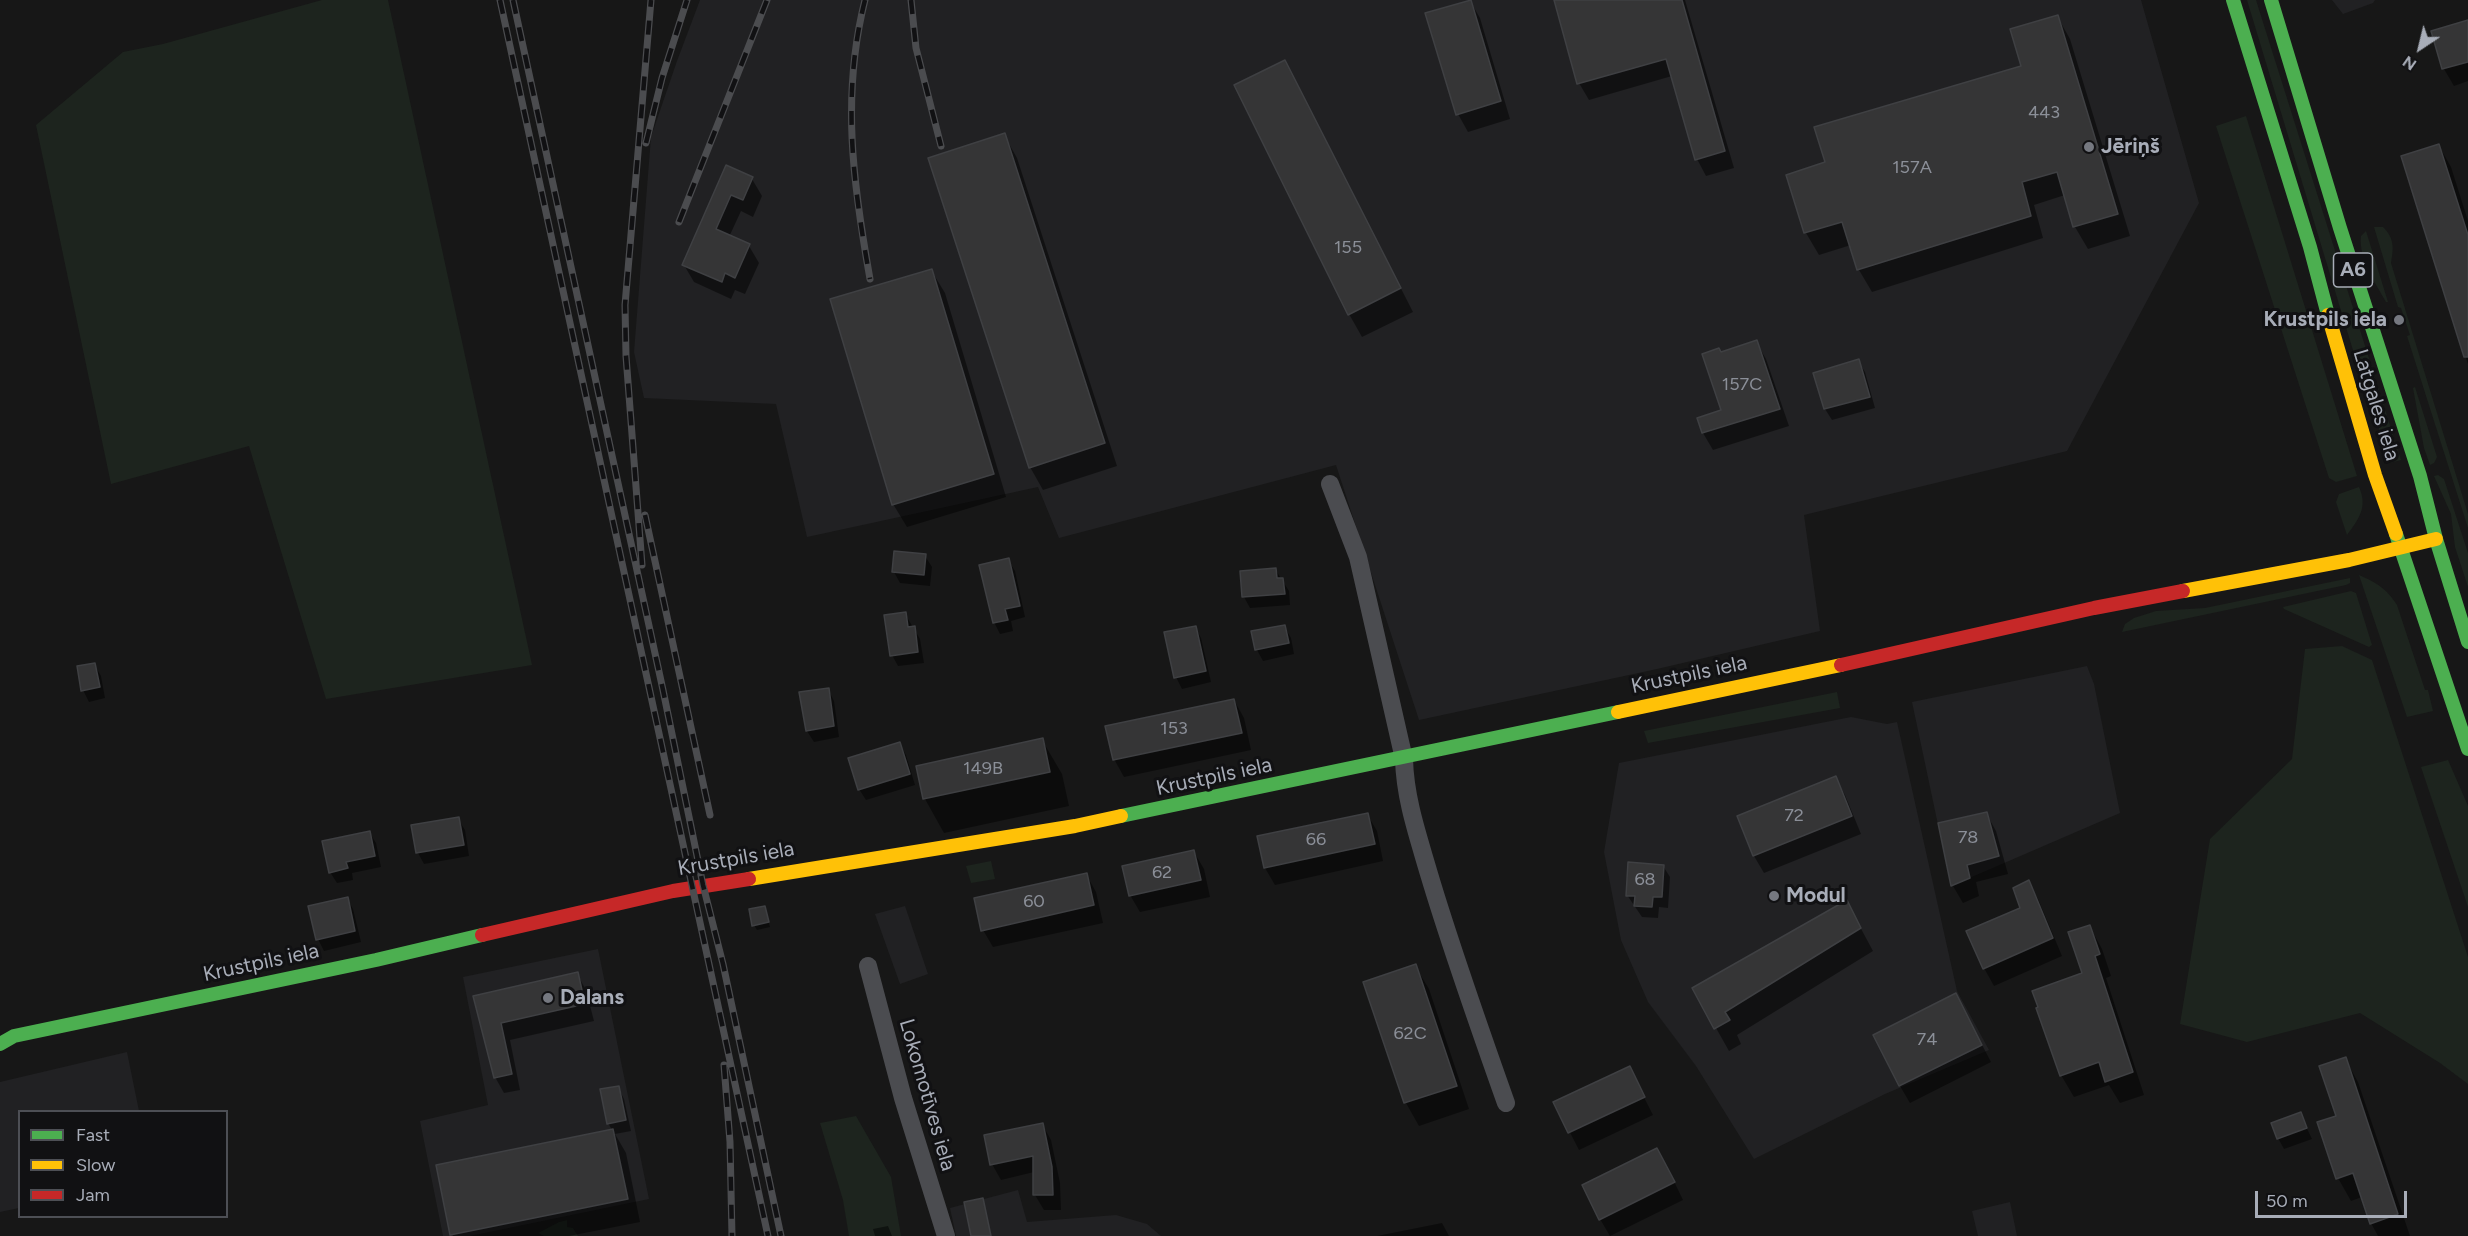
<!DOCTYPE html>
<meta charset="utf-8">
<style>
body{margin:0}
#map{position:relative;width:2468px;height:1236px;overflow:hidden;background:#171717;font-family:Figtree,sans-serif}
canvas{display:block}
.legend{position:absolute;left:18px;top:1110px;width:210px;height:108px;box-sizing:border-box;background:#111113;border:2px solid #4d4f55;margin:0;padding:8px 10px;list-style:none;font-size:18px;color:#a8adb8}
.legend li{display:flex;align-items:center;gap:12px;height:30px}
.legend b{width:30px;border:2px solid #4d4f55}
.north{position:absolute;left:2390px;top:18px;width:60px;height:60px;-webkit-text-stroke:4px #111113;paint-order:stroke;rotate:215deg;font-size:16px;font-weight:700;line-height:24px;text-align:center;color:#a8adb8}
.north::after{content:'';display:block;margin:auto;width:21px;height:27px;background:#a8adb8;clip-path:polygon(50% 0,100% 100%,50% 72%,0 100%)}
.scale{position:absolute;left:2255px;top:1191px;width:152px;height:27px;box-sizing:border-box;border:3px solid #a8adb8;border-top:0;padding-left:8px;font-size:18px;line-height:21px;white-space:nowrap;color:#a8adb8;-webkit-text-stroke:4px #111113;paint-order:stroke}
</style>
<div id="map">
<canvas width="2468" height="1236"></canvas>
<ul class="legend">
<li><b style="height:8px;background:#4caf50"></b>Fast</li>
<li><b style="height:8px;background:#ffc107"></b>Slow</li>
<li><b style="height:8px;background:#c62828"></b>Jam</li>
</ul>
<div class="north">N</div>
<div class="scale">50 m</div>
</div>
<script>
const ctx = document.querySelector('canvas').getContext('2d');
ctx.lineJoin = 'round';
function paint(path, color) { ctx.fillStyle = color; ctx.fill(path, 'evenodd'); }
function strokePath(path, color, width, dash) { ctx.strokeStyle = color; ctx.lineWidth = width; ctx.lineCap = dash ? 'butt' : 'round'; ctx.setLineDash(dash || []); ctx.stroke(path); }
function label(font, color, halo, rows, align = 'center') {
  ctx.font = font + ' Figtree,sans-serif'; ctx.lineWidth = 6; ctx.setLineDash([]); ctx.textBaseline = 'middle'; ctx.strokeStyle = halo; ctx.fillStyle = color; for (const [text, x, y, turn = 0] of rows) {
    ctx.save(); ctx.translate(x, y); ctx.rotate((+turn || 0) * Math.PI / 180); ctx.textAlign = isNaN(turn) ? turn : align; if (halo) ctx.strokeText(text, 0, 0); ctx.fillText(text, 0, 0); ctx.restore();
  }
}
paint(new Path2D(`
 M 700,0 L 2141,0 L 2199,203 L 2067,451 L 1804,515 L 1820,631 L 1657,669 L 1419,720 L 1336,465 L 1059,538 L 1038,487 L 807,537 L 776,404 L 644,398 L 634,352 L 651,137 L 677,61 Z
 M 2332,0 L 2375,0 L 2373,3 L 2343,14 Z
 M 2087,666 L 2094,684 L 2120,813 L 1951,886 L 1912,702 Z
 M 1851,717 L 1887,724 L 1897,722 L 1957,991 L 1989,1050 L 1885,1094 L 1754,1159 L 1696,1066 L 1648,1002 L 1621,940 L 1604,852 L 1619,763 Z
 M 905,906 L 928,974 L 900,984 L 875,914 Z
 M 598,949 L 649,1199 L 470,1236 L 443,1236 L 420,1121 L 488,1105 L 463,977 Z
 M 127,1052 L 139,1111 L 20,1112 L 19,1208 L 0,1212 L 0,1082 Z
 M 1018,1190 L 1027,1222 L 1116,1215 L 1147,1224 L 1161,1236 L 956,1236 L 950,1208 Z
 M 2010,1202 L 2017,1236 L 1978,1236 L 1972,1211 Z`), '#212123');
paint(new Path2D(`
 M 322,0 L 388,0 L 532,665 L 326,699 L 249,446 L 111,484 L 36,125 L 123,52 L 163,44 Z
 M 2247,0 L 2256,0 L 2401,460 L 2390,463 L 2352,347 Z
 M 2246,116 L 2357,476 L 2336,482 L 2329,478 L 2216,126 Z
 M 2374,227 L 2383,227 C 2394,238 2394,247 2391,263 L 2468,514 L 2468,528 L 2407,336 L 2410,335 L 2401,308 L 2398,307 Z
 M 2366,231 L 2388,302 L 2386,302 C 2376,284 2358,258 2361,236 Z
 M 2415,387 L 2437,457 L 2434,463 L 2430,465 L 2424,448 L 2413,388 Z
 M 2438,475 L 2444,479 L 2468,553 L 2468,587 L 2455,547 L 2451,514 L 2434,476 Z
 M 2359,487 C 2368,507 2359,519 2347,535 L 2336,502 L 2339,494 Z
 M 2359,575 C 2377,583 2387,589 2397,605 L 2425,690 L 2428,690 L 2433,711 L 2407,717 Z
 M 2350,578 L 2350,583 L 2346,585 L 2122,632 L 2125,624 L 2134,618 L 2156,611 L 2205,608 Z
 M 2351,591 L 2356,593 L 2372,645 L 2369,647 L 2284,609 L 2283,607 Z
 M 2342,646 L 2372,660 L 2468,957 L 2468,1084 L 2440,1063 L 2360,1013 L 2247,1042 L 2180,1024 L 2210,839 L 2292,759 L 2305,649 Z
 M 1837,692 L 1840,708 L 1648,743 L 1644,731 Z
 M 2448,760 L 2468,806 L 2468,907 L 2421,767 Z
 M 991,861 L 995,879 L 971,883 L 966,866 Z
 M 856,1116 L 891,1177 L 901,1236 L 849,1236 L 843,1200 L 820,1123 Z
 M 567,1220 L 567,1227 L 573,1228 L 578,1236 L 544,1236 L 538,1233 L 559,1222 Z`), '#1d241e');
paint(new Path2D(`
 M 1555,0 L 1685,0 L 1734,168 L 1706,176 L 1697,159 L 1672,76 L 1589,100 L 1579,83 Z
 M 1470,1 L 1480,18 L 1510,119 L 1468,132 L 1458,114 Z
 M 2057,16 L 2070,39 L 2130,236 L 2088,249 L 2075,227 L 2065,195 L 2034,205 L 2043,238 L 1872,292 L 1859,270 L 1851,245 L 1819,255 L 1806,233 L 1788,176 L 1827,163 L 2023,67 Z
 M 2468,22 L 2468,81 L 2454,86 L 2444,69 L 2433,32 Z
 M 1297,85 L 1413,312 L 1362,337 L 1349,314 Z
 M 1004,135 L 1017,158 L 1117,466 L 1043,490 L 1030,467 Z
 M 2439,146 L 2451,167 L 2468,221 L 2468,364 L 2403,157 Z
 M 727,167 L 752,179 L 762,196 L 753,217 L 741,211 L 729,237 L 749,246 L 759,263 L 745,294 L 735,290 L 731,299 L 694,282 L 684,265 Z
 M 931,270 L 945,293 L 1006,497 L 907,527 L 893,504 Z
 M 1756,342 L 1766,359 L 1789,426 L 1713,450 L 1703,433 L 1723,411 L 1721,354 Z
 M 1858,361 L 1865,372 L 1875,408 L 1832,420 L 1825,409 L 1815,374 Z
 M 925,556 L 932,567 L 930,586 L 900,583 L 894,572 Z
 M 1008,560 L 1015,571 L 1025,617 L 1011,621 L 1013,631 L 1000,634 L 994,622 Z
 M 1275,569 L 1289,591 L 1290,605 L 1250,608 L 1244,597 Z
 M 905,614 L 920,639 L 924,663 L 898,666 L 892,655 Z
 M 1284,626 L 1291,638 L 1294,654 L 1263,661 L 1257,650 Z
 M 1195,627 L 1201,638 L 1211,682 L 1182,689 L 1176,677 Z
 M 94,664 L 101,676 L 105,698 L 89,702 L 83,690 Z
 M 828,689 L 834,701 L 839,737 L 814,742 L 807,731 Z
 M 1234,700 L 1244,718 L 1251,750 L 1124,777 L 1114,759 Z
 M 1042,740 L 1062,774 L 1069,806 L 944,833 L 925,799 L 918,767 Z
 M 900,744 L 906,755 L 915,785 L 866,800 L 859,789 Z
 M 1835,778 L 1845,795 L 1861,834 L 1764,873 L 1754,856 L 1739,817 Z
 M 1986,813 L 1996,831 L 2008,874 L 1976,882 L 1979,896 L 1963,903 L 1953,886 L 1939,824 Z
 M 1367,814 L 1377,831 L 1383,861 L 1275,885 L 1265,868 L 1259,837 Z
 M 458,819 L 465,830 L 469,856 L 424,864 L 418,853 L 413,827 Z
 M 369,832 L 376,843 L 381,867 L 352,873 L 353,880 L 337,883 L 330,872 Z
 M 1194,852 L 1204,869 L 1210,897 L 1140,912 L 1130,895 Z
 M 1663,866 L 1670,877 L 1668,908 L 1659,907 L 1658,918 L 1642,917 L 1627,895 Z
 M 1086,874 L 1096,892 L 1103,923 L 993,947 L 983,930 Z
 M 2029,882 L 2038,899 L 2062,956 L 1994,986 L 1984,968 L 2022,909 Z
 M 347,898 L 353,909 L 361,942 L 324,951 L 318,939 Z
 M 764,907 L 770,927 L 757,930 L 754,925 Z
 M 1859,925 L 1873,951 L 1737,1035 L 1741,1044 L 1729,1051 L 1694,989 Z
 M 2090,927 L 2102,949 L 2111,976 L 2106,978 L 2144,1095 L 2120,1103 L 2109,1085 L 2074,1097 L 2061,1075 L 2084,974 Z
 M 1415,966 L 1429,989 L 1469,1109 L 1419,1126 L 1406,1103 L 1365,983 Z
 M 577,974 L 586,990 L 594,1021 L 510,1040 L 520,1090 L 504,1093 L 495,1077 L 475,997 Z
 M 1956,995 L 1991,1062 L 1910,1103 L 1900,1086 Z
 M 2345,1059 L 2358,1082 L 2410,1236 L 2378,1236 L 2371,1223 L 2362,1197 L 2351,1201 L 2338,1178 L 2338,1117 Z
 M 1629,1068 L 1653,1115 L 1579,1150 L 1555,1103 Z
 M 618,1087 L 624,1099 L 631,1131 L 615,1134 L 626,1153 L 640,1222 L 569,1236 L 453,1236 L 452,1234 L 612,1130 L 608,1123 Z
 M 2300,1114 L 2312,1139 L 2284,1149 L 2278,1138 Z
 M 1042,1124 L 1051,1140 L 1060,1183 L 1061,1210 L 1044,1210 L 1035,1195 L 1034,1172 L 1001,1180 L 992,1164 Z
 M 1667,1167 L 1683,1200 L 1610,1236 L 1600,1219 Z
 M 1442,1223 L 1449,1236 L 1377,1236 Z
 M 888,1226 L 892,1236 L 875,1236 L 873,1229 Z`), '#0007');
const building = new Path2D(`
 M 1471,0 L 1501,101 L 1456,115 L 1425,13 Z
 M 1554,0 L 1682,0 L 1725,151 L 1695,160 L 1666,59 L 1577,84 Z
 M 2058,15 L 2118,214 L 2073,227 L 2057,172 L 2022,182 L 2031,216 L 1857,270 L 1842,222 L 1804,233 L 1786,175 L 1825,162 L 1814,127 L 2021,66 L 2010,29 Z
 M 2468,20 L 2468,62 L 2442,69 L 2431,31 Z
 M 1285,60 L 1401,288 L 1348,315 L 1234,85 Z
 M 1005,133 L 1105,443 L 1029,468 L 928,158 Z
 M 2439,144 L 2468,235 L 2468,357 L 2464,357 L 2401,156 Z
 M 726,165 L 753,177 L 743,200 L 731,195 L 716,229 L 750,244 L 735,278 L 725,273 L 722,282 L 682,265 Z
 M 932,269 L 994,474 L 892,505 L 830,299 Z
 M 1757,340 L 1780,409 L 1702,433 L 1697,418 L 1721,410 L 1702,354 L 1719,348 L 1721,352 Z
 M 1859,359 L 1870,397 L 1824,409 L 1813,373 Z
 M 894,551 L 926,554 L 924,575 L 892,572 Z
 M 1009,558 L 1020,606 L 1005,609 L 1008,620 L 993,623 L 979,565 Z
 M 1276,568 L 1277,578 L 1283,578 L 1285,594 L 1242,597 L 1240,571 Z
 M 906,612 L 908,627 L 915,626 L 918,652 L 890,656 L 884,615 Z
 M 1285,625 L 1289,643 L 1255,650 L 1251,631 Z
 M 1196,626 L 1206,671 L 1174,678 L 1164,632 Z
 M 95,663 L 100,687 L 81,691 L 77,666 Z
 M 829,688 L 834,726 L 806,731 L 799,692 Z
 M 1234,699 L 1242,733 L 1113,760 L 1105,726 Z
 M 1043,738 L 1050,772 L 923,799 L 916,766 Z
 M 900,742 L 910,774 L 858,790 L 848,758 Z
 M 1836,776 L 1852,816 L 1753,856 L 1737,816 Z
 M 1987,812 L 1999,856 L 1967,865 L 1970,878 L 1951,886 L 1938,823 Z
 M 1368,813 L 1375,844 L 1264,868 L 1257,836 Z
 M 459,817 L 464,845 L 416,853 L 411,825 Z
 M 370,831 L 375,856 L 346,862 L 348,868 L 329,873 L 322,841 Z
 M 1194,850 L 1201,880 L 1129,896 L 1122,866 Z
 M 1628,862 L 1664,865 L 1662,897 L 1653,897 L 1652,907 L 1634,906 L 1635,896 L 1626,896 Z
 M 1087,873 L 1094,905 L 981,931 L 974,898 Z
 M 2029,880 L 2053,938 L 1983,969 L 1966,931 L 2020,908 L 2013,888 Z
 M 348,897 L 355,931 L 316,940 L 308,906 Z
 M 1847,900 L 1861,928 L 1725,1012 L 1730,1020 L 1714,1029 L 1692,988 Z
 M 765,906 L 769,922 L 752,926 L 749,909 Z
 M 2090,925 L 2100,954 L 2095,956 L 2133,1072 L 2105,1082 L 2099,1062 L 2060,1076 L 2036,1008 L 2038,1007 L 2032,991 L 2082,973 L 2068,932 Z
 M 1416,964 L 1457,1086 L 1404,1103 L 1363,982 Z
 M 578,972 L 585,1004 L 501,1023 L 512,1074 L 494,1078 L 473,996 Z
 M 1956,993 L 1982,1045 L 1899,1086 L 1873,1035 Z
 M 2346,1057 L 2398,1214 L 2370,1224 L 2353,1173 L 2336,1179 L 2317,1122 L 2336,1116 L 2319,1066 Z
 M 1630,1066 L 1645,1097 L 1568,1133 L 1553,1102 Z
 M 619,1086 L 626,1120 L 607,1124 L 600,1089 Z
 M 2301,1112 L 2307,1128 L 2277,1139 L 2271,1123 Z
 M 1043,1123 L 1052,1167 L 1053,1195 L 1033,1195 L 1033,1156 L 990,1165 L 984,1135 Z
 M 613,1129 L 628,1199 L 450,1235 L 436,1165 Z
 M 1657,1148 L 1675,1182 L 1599,1220 L 1582,1185 Z
 M 983,1198 L 991,1236 L 971,1236 L 964,1202 Z`);
paint(building, '#353536');
strokePath(building, '#3f4043', 1.5);
strokePath(new Path2D(`
 M 1330,484 L 1358,557 L 1404,759 C 1405,799 1418,836 1429,874 C 1452,951 1479,1027 1506,1103
 M 868,966 L 903,1098 L 946,1236`), '#4b4c50', 18);
strokePath(new Path2D(`
 M 2233,0 L 2310,247 L 2328,315
 M 2271,0 L 2340,228 L 2420,476 L 2436,539 L 2468,642
 M 2396,534 L 2468,749
 M 1121,816 L 1618,712
 M 0,1044 L 14,1036 L 376,960 L 482,935`), '#4caf50', 14);
strokePath(new Path2D(`
 M 2328,315 L 2375,475 L 2396,534
 M 2183,591 L 2349,560 L 2436,539
 M 1618,712 L 1841,665
 M 749,879 L 1075,826 L 1121,816`), '#ffc107', 14);
strokePath(new Path2D(`
 M 1841,665 L 2094,608 L 2183,591
 M 482,935 L 673,891 L 749,879`), '#c62828', 14);
const rail = new Path2D(`
 M 500,0 L 768,1236
 M 513,0 L 663,690 L 703,885 L 723,964 L 781,1236
 M 865,0 C 841,95 853,184 870,279
 M 911,0 L 916,48 L 941,146
 M 646,143 L 662,78 L 687,0
 M 679,222 L 767,0
 M 645,515 L 710,815
 M 642,565 L 626,356 L 625,305 L 651,0
 M 724,1065 L 730,1142 L 732,1236`);
strokePath(rail, '#4b4c4f', 7);
strokePath(rail, '#111113', 4.5, [14]);
for (const [x, y, r, color] of [
 [2089,147,6,"#757880"],
 [2399,320,6,"#757880"],
 [1774,896,6,"#757880"],
 [548,998,6,"#757880"]
]) { const dot = new Path2D(); dot.arc(x, y, r, 0, 2 * Math.PI); ctx.fillStyle = color; ctx.fill(dot); strokePath(dot, '#111113', 2); }
label('18px', '#8b8f98', null, [
 ["443",2044,113],
 ["157A",1912,168],
 ["155",1348,248],
 ["157C",1742,385],
 ["153",1174,729],
 ["149B",983,769],
 ["72",1794,816],
 ["78",1968,838],
 ["66",1316,840],
 ["62",1162,873],
 ["68",1645,880],
 ["60",1034,902],
 ["62C",1410,1034],
 ["74",1927,1040]
]);
for (const [x, y, w] of [
 [2353,270,39]
]) { const box = new Path2D(); box.roundRect(x - w / 2, y - 17, w, 34, 4.5); ctx.fillStyle = '#111113'; ctx.fill(box); strokePath(box, '#a8adb8', 1.5); }
label('bold 20px', '#a8adb8', null, [
 ["A6",2353,270]
]);
label('bold 21px', '#a8adb8', '#111113', [
 ["Jēriņš",2101,147],
 ["Krustpils iela",2387,320,"right"],
 ["Modul",1786,896],
 ["Dalans",560,998]
], 'left');
label('21px', '#a8adb8', '#111113', [
 ["Latgales iela",2376,405,73],
 ["Krustpils iela",1689,675,-12],
 ["Krustpils iela",1214,777,-12],
 ["Krustpils iela",736,859,-10],
 ["Krustpils iela",261,963,-12],
 ["Lokomotīves iela",927,1095,74]
]);
</script>
